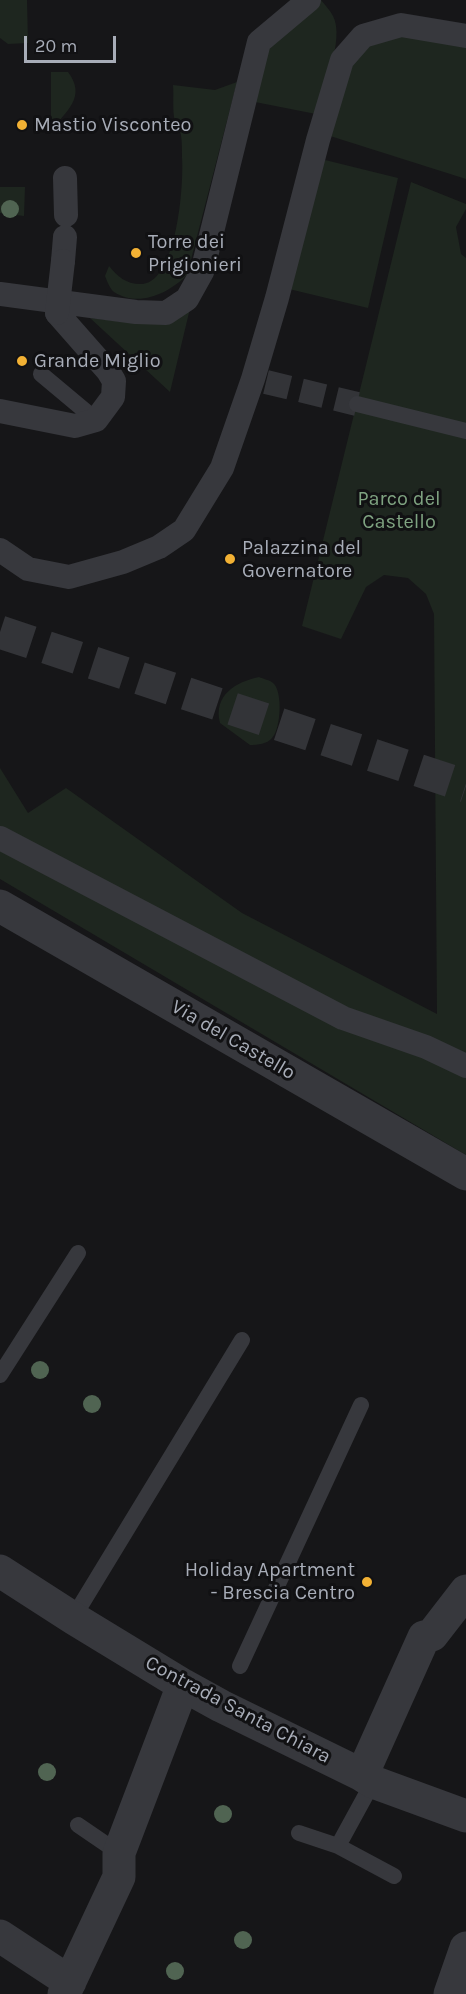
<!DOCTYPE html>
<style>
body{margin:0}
#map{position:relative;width:466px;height:1994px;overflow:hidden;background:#161618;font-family:Karla,sans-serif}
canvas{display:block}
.scale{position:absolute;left:24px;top:36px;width:92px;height:27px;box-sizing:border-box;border:3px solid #a8adb8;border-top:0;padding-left:8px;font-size:18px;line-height:21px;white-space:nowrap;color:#a8adb8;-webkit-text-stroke:4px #111113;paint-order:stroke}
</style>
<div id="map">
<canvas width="466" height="1994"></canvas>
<div class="scale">20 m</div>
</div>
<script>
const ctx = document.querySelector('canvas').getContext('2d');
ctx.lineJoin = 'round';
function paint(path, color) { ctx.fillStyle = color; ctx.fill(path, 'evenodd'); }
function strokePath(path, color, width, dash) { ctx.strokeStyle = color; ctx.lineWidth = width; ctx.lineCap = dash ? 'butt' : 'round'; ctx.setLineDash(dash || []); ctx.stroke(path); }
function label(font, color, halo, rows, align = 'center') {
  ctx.font = font + ' Karla,sans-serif'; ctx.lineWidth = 6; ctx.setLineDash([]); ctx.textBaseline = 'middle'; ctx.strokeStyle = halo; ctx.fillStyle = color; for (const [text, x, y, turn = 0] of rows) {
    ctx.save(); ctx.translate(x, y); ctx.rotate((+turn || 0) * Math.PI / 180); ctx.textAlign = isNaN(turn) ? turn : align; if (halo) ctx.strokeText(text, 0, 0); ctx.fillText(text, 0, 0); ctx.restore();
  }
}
paint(new Path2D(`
 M 0,0 L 27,0 L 28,43 L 8,44 L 0,38 Z
 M 321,0 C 325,5 330,10 333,16 C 345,39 323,89 316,114 L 255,102 L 266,48 Z
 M 401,35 L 466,46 L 466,179 L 327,135 L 351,63 L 370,42 Z
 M 51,72 L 68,72 C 87,97 66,111 51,131 Z
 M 237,82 L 187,275 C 169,293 139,308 114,292 C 110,289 107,281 105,276 L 109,266 C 118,277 127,285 143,284 C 177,280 184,184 182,158 C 182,151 182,142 181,135 C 180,130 177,126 175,122 C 172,110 174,96 173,85 L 215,90 Z
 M 321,159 L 398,178 L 368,308 L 289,289 Z
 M 411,182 L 466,204 L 466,209 L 456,227 L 461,254 L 466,258 L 466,1155 L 0,879 L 0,768 L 28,813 L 66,788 L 242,913 L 437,1014 L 434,614 L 426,594 L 408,578 L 384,575 L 366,587 L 341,639 L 302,626 Z
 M 0,187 L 25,187 L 24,216 L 0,213 Z
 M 193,296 L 170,392 L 90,318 L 143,324 Z
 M 259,677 C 263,679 270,680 273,683 C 283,691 281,729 272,738 C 267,744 258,745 250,745 L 220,723 C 213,695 236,682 259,677 Z`), '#1e261f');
strokePath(new Path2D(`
 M 266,382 L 357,404`), '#333438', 24, [24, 12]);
strokePath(new Path2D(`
 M 0,632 L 466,786`), '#333438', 33, [33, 16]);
strokePath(new Path2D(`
 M 41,374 L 96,420
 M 357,404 L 466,431
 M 0,1375 L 78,1253
 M 73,1618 L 242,1340
 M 240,1666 L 361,1405
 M 78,1825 L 119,1853
 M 299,1833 L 338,1846 L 394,1876
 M 338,1846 L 373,1782`), '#37383d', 16);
strokePath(new Path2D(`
 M 65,178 L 66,215
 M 63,261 L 65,237
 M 0,294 L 136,312 L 166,313 L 187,299 L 202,272 L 259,42 L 309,0
 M 0,411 L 75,426 L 96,420 L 113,397 L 114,381 L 108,371 L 57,313
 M 0,550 L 28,569 L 69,577 L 123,562 L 159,547 L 184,530 L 222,468 L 253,379 L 277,298 L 318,140 L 342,60 L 363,36 L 401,25 L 466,36
 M 0,838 L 343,1018 L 426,1047 L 466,1066`), '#37383d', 24);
strokePath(new Path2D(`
 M 0,906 L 466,1174
 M 0,1571 L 73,1618 L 183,1685 L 221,1706 L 362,1775 L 373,1782 L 466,1816
 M 362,1775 L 424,1637 L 432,1635 L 466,1591
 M 0,1936 L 70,1982
 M 64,1994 L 119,1877 L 119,1853 L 183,1685
 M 450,1994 L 466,1948`), '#37383d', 33);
strokePath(new Path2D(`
 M 57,313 L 63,261`), '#37383d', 24);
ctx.fillStyle = '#506452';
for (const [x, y] of [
 [10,209],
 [40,1370],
 [92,1404],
 [47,1772],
 [223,1814],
 [243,1940],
 [175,1971]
]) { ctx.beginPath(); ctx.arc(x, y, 9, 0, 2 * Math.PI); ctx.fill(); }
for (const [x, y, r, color] of [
 [22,125,6,"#f2b134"],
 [136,253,6,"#f2b134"],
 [22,361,6,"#f2b134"],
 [230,559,6,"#f2b134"],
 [367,1582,6,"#f2b134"]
]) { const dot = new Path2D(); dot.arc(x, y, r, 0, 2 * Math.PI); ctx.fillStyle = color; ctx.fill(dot); strokePath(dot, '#111113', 2); }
label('20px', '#a8adb8', '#111113', [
 ["Mastio Visconteo",34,125],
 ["Torre dei",148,242],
 ["Prigionieri",148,265],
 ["Grande Miglio",34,361],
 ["Palazzina del",242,548],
 ["Governatore",242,571],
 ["Holiday Apartment",355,1570,"right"],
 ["- Brescia Centro",355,1593,"right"]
], 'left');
label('20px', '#7fa381', '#111113', [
 ["Parco del",399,499],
 ["Castello",399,522]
]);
label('20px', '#a8adb8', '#111113', [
 ["Via del Castello",233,1040,30],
 ["Contrada Santa Chiara",238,1710,28]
]);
</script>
